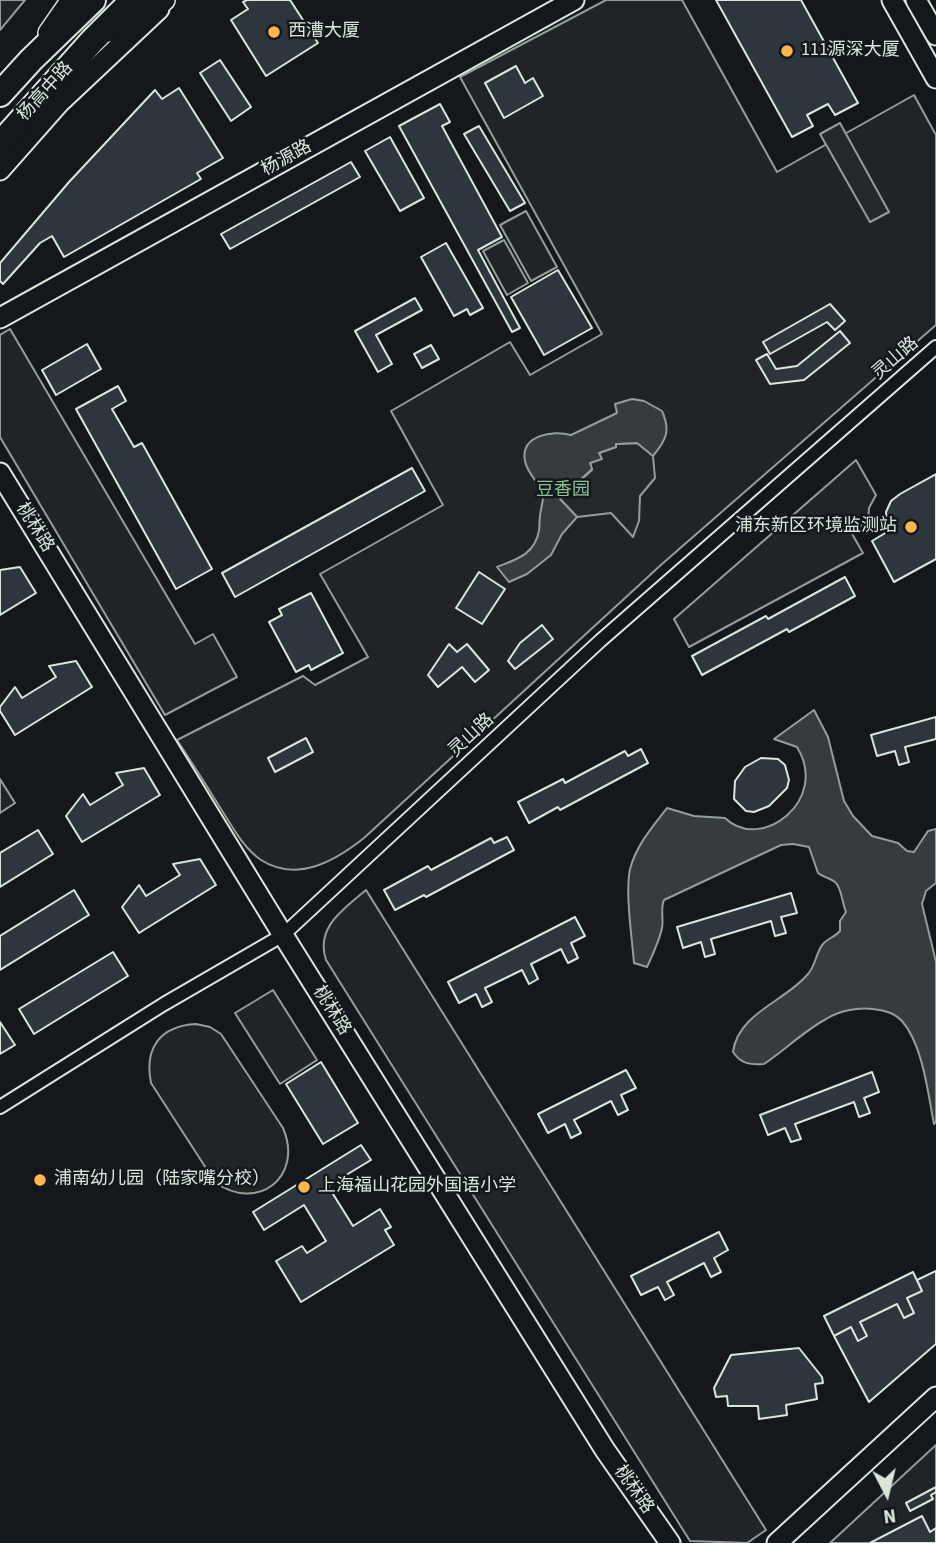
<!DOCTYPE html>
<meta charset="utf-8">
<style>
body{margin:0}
#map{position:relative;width:936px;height:1543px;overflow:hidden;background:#14181c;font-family:"Source Sans 3",sans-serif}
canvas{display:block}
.north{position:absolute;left:852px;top:1459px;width:70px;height:70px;-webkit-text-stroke:5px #14181c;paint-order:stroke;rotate:173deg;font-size:19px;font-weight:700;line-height:28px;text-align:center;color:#d8e6dc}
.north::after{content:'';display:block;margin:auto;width:24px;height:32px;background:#d8e6dc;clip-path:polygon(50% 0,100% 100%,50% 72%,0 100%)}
</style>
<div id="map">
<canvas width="936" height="1543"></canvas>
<div class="north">N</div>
</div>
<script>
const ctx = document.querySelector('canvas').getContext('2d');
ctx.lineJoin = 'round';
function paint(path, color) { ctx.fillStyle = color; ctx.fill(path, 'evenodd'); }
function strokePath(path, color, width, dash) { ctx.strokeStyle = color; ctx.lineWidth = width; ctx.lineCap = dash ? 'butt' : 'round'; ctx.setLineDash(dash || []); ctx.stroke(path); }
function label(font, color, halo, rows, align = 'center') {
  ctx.font = font + ' "Source Sans 3","Noto Sans SC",sans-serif'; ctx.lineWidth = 5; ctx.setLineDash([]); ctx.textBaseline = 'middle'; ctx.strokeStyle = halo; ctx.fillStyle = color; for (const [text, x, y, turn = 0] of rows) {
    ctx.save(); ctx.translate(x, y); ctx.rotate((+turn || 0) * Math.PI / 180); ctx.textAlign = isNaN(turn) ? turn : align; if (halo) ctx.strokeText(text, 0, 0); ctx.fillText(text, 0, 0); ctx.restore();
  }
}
const green = new Path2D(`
 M 0,0 L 25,0 L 0,30 Z
 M 606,0 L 682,0 L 777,172 L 914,95 L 936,135 L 936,325 L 662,564 L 364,838 C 335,861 297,883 261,860 C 243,848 232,826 221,809 C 207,786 192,763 177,740 L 303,676 L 315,685 L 368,657 L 320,574 L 443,505 L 391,411 L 510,342 L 530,375 L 602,334 L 460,77 Z
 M 526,211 L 557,267 L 531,281 L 500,225 Z
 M 504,240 L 528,283 L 507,295 L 483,251 Z
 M 10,329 L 195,644 L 213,634 L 237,677 L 165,715 L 0,437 L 0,335 Z
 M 856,460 L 876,495 L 869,508 L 868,521 L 851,532 L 863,553 L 689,647 L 674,619 Z
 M 0,779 L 15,803 L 0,813 Z
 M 366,890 L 766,1530 L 747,1543 L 690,1541 L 326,960 C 315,927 344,909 366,890 Z
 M 273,990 L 317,1060 L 280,1084 L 235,1013 Z
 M 196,1024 L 210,1027 L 221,1034 L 283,1128 C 304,1177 257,1213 215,1182 L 151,1083 C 144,1048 160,1026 196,1024 Z
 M 936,1445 L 936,1543 L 830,1543 Z`);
paint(green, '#202428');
strokePath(green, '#939e99', 2);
const parking = new Path2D(`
 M 840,123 L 889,212 L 870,222 L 820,134 Z
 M 638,443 L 653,456 L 655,478 L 640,496 L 639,521 L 633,537 L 611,513 L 577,517 L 560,499 L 592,470 L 590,463 L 599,453 L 616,447 L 616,444 Z`);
paint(parking, '#24282b');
strokePath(parking, '#939e99', 2);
const water = new Path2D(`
 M 632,399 L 644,401 L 662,411 C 671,431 666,440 653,456 L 637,443 L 616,444 L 616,447 L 599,453 L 602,459 L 590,463 L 592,469 L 560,499 L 577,517 L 562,534 L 551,555 L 527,574 L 509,582 L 497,567 C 517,559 534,555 539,531 C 540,524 539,517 541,510 C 542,501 545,498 541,489 C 536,480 527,472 525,461 C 520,435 553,430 571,435 L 617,413 L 615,404 Z
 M 814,710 L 828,737 L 844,801 L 853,816 L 872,836 L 898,843 L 907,851 L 914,852 L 928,831 L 936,829 L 936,883 L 926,891 L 922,904 L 936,962 L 936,1122 L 934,1124 C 928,1094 923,1045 902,1021 C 895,1013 883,1010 873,1009 C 857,1007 839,1011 826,1019 C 804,1031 785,1050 764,1064 C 750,1065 741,1064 733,1052 C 738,1013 786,1001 808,974 C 816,965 816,952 823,944 C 828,938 835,937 840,931 L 840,921 L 846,912 C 842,903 842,888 835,882 C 830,878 823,877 818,873 L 809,847 L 793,844 L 781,845 L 664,900 C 660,909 664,919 662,928 C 659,942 653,954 647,967 L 634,963 C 632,937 625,893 630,869 C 636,846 652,827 667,808 L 694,816 L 725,818 C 761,853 830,800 797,747 L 774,739 Z`);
paint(water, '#363b3e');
strokePath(water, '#939e99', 2);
const building = new Path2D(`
 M 247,0 L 290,0 L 318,43 L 266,76 L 231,20 L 248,9 L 243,2 Z
 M 716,0 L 801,0 L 858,103 L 835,115 L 828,104 L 807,115 L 813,126 L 792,137 Z
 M 220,60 L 251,107 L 231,121 L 200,73 Z
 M 516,66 L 525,83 L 533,78 L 543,96 L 504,118 L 485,83 Z
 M 179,88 L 223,158 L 197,173 L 201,179 L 64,257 L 52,236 L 40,243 L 3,284 L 0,281 L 0,263 L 69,182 L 155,90 L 162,99 Z
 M 440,104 L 450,122 L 442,126 L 502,237 L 478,250 L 520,328 L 512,332 L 399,126 Z
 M 479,126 L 525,203 L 510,211 L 464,134 Z
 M 390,137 L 424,198 L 400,211 L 365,151 Z
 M 351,162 L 360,177 L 230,249 L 221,234 Z
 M 446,243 L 483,308 L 470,315 L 467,309 L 454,316 L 421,257 Z
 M 558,270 L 592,328 L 544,355 L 511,297 Z
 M 415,298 L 422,310 L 376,335 L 392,364 L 378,372 L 355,331 Z
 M 830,304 L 845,321 L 835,330 L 827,322 L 770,354 L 763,342 Z
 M 840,331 L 850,343 L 804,380 L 770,384 L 756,360 L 767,354 L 776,369 L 797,366 Z
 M 87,344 L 101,369 L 56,395 L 42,370 Z
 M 431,345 L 439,359 L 422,368 L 414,354 Z
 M 118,386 L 126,401 L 112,409 L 134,447 L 142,443 L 212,569 L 176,589 L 76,409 Z
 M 412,468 L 425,491 L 235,597 L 222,573 Z
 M 936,474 L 936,559 L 894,582 L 872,541 L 887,532 L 886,512 L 891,501 L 900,494 Z
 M 20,567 L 36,593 L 0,615 L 0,570 Z
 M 479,572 L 505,589 L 482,624 L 456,608 Z
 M 845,577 L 855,596 L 789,632 L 787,629 L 702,675 L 692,656 L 766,616 L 768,619 Z
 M 311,593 L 343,653 L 311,670 L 309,665 L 296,672 L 269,622 L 282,615 L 279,609 Z
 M 542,625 L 553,639 L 515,669 L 508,661 L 520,643 Z
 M 449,644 L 457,652 L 467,644 L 489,670 L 475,682 L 462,667 L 438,687 L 428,675 Z
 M 76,661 L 92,687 L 15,735 L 0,711 L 0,707 L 15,687 L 22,698 L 56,677 L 49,666 Z
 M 936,717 L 936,739 L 905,747 L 909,762 L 899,765 L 895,751 L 877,756 L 871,735 Z
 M 306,738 L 313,752 L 275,772 L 268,758 Z
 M 641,749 L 648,763 L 560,810 L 558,807 L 529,823 L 518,802 L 563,779 L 565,783 L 625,751 L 628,756 Z
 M 761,758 L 778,759 L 785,765 L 789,780 L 787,788 L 769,806 L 754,812 L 746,811 L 734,799 L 735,781 L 745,767 Z
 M 144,768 L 160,795 L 82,842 L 66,816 L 83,794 L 90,805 L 123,785 L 116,773 Z
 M 38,830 L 53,854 L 0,887 L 0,853 Z
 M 507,837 L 514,850 L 426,897 L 424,895 L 395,910 L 384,890 L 428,866 L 431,870 L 491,838 L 494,843 Z
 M 200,859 L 216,885 L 139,933 L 122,907 L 139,885 L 146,896 L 180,875 L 173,864 Z
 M 74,890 L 89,915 L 0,970 L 0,936 Z
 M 791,893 L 797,913 L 781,917 L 786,933 L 775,936 L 771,921 L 711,939 L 715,954 L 705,957 L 701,942 L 683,948 L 677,927 Z
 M 575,917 L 585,936 L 571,943 L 578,958 L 568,963 L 561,949 L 531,964 L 538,979 L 529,984 L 522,970 L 485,988 L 492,1002 L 482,1007 L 476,994 L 459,1003 L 448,982 Z
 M 113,952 L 128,976 L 34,1034 L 19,1009 Z
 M 0,1022 L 15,1045 L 0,1054 Z
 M 321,1062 L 358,1123 L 323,1144 L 286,1084 Z
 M 626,1070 L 636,1088 L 621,1095 L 628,1110 L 618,1115 L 611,1101 L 574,1120 L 581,1133 L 571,1138 L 565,1124 L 548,1133 L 538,1114 Z
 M 872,1072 L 879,1092 L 864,1098 L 870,1113 L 859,1117 L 854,1102 L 795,1124 L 801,1139 L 791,1142 L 785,1128 L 768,1135 L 760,1115 Z
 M 361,1145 L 371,1160 L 328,1186 L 353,1226 L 380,1209 L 391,1227 L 385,1230 L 394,1245 L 301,1302 L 276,1261 L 302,1246 L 307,1253 L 326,1241 L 304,1205 L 264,1230 L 253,1212 Z
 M 719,1232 L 728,1250 L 714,1258 L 721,1272 L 711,1277 L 704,1263 L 667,1282 L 674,1295 L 665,1300 L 658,1287 L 641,1295 L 631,1276 Z
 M 936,1271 L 936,1344 L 869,1402 L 834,1336 L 851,1327 L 858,1341 L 867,1336 L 860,1322 L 897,1304 L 904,1318 L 914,1313 L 907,1298 L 922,1291 L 917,1280 Z
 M 913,1272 L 922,1291 L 907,1298 L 914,1313 L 904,1318 L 897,1304 L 860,1322 L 867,1336 L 858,1341 L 851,1327 L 834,1336 L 824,1316 Z
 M 799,1348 L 822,1377 L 823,1383 L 815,1384 L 817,1399 L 786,1405 L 787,1415 L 759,1419 L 758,1406 L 728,1406 L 727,1396 L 716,1397 L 714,1388 L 731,1355 Z
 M 936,1487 L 936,1492 L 931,1495 L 933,1499 L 910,1511 L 906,1503 Z
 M 922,1516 L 930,1532 L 936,1528 L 936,1543 L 870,1543 Z`);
paint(building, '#2c363c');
strokePath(building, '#d8e6dc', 2);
const street = new Path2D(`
 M 0,1107 L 164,1004 L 283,935 L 600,641 L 936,347`);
const secondary = new Path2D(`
 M 892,0 L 936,78
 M 916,0 L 936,35
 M 0,170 L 60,102 L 159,9
 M 0,318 L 574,0
 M 0,473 L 283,935 L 605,1450 L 670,1543
 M 777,1543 L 936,1397`);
const primary = new Path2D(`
 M 109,31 L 164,0
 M 49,33 L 72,0`);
const highway = new Path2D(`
 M 0,94 L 31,60 L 93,0
 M 0,144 L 92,41 L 133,0`);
strokePath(street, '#d8e6dc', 16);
strokePath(secondary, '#d8e6dc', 23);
strokePath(primary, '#d8e6dc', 24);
strokePath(highway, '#d8e6dc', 28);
strokePath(street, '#14181c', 12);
strokePath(secondary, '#14181c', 19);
strokePath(primary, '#14181c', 21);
strokePath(highway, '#14181c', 24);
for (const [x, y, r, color] of [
 [274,32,7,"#ffb74d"],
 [787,51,7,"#ffb74d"],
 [911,527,7,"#ffb74d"],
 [40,1180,7,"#ffb74d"],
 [304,1187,7,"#ffb74d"]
]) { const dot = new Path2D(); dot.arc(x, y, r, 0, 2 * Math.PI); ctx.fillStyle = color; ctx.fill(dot); strokePath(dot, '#14181c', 2.5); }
label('18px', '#d8e6dc', '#14181c', [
 ["西漕大厦",288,32],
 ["111源深大厦",801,51],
 ["浦东新区环境监测站",897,527,"right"],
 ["浦南幼儿园（陆家嘴分校）",54,1180],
 ["上海福山花园外国语小学",318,1187]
], 'left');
label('18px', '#d8e6dc', '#14181c', [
 ["杨高中路",46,92,-48],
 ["杨源路",287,159,-29],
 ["灵山路",896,359,-41],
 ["桃林路",34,528,58],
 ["灵山路",472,736,-43],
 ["桃林路",331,1011,58],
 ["桃林路",633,1490,55]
]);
label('18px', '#8ac095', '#14181c', [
 ["豆香园",563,491]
]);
</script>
